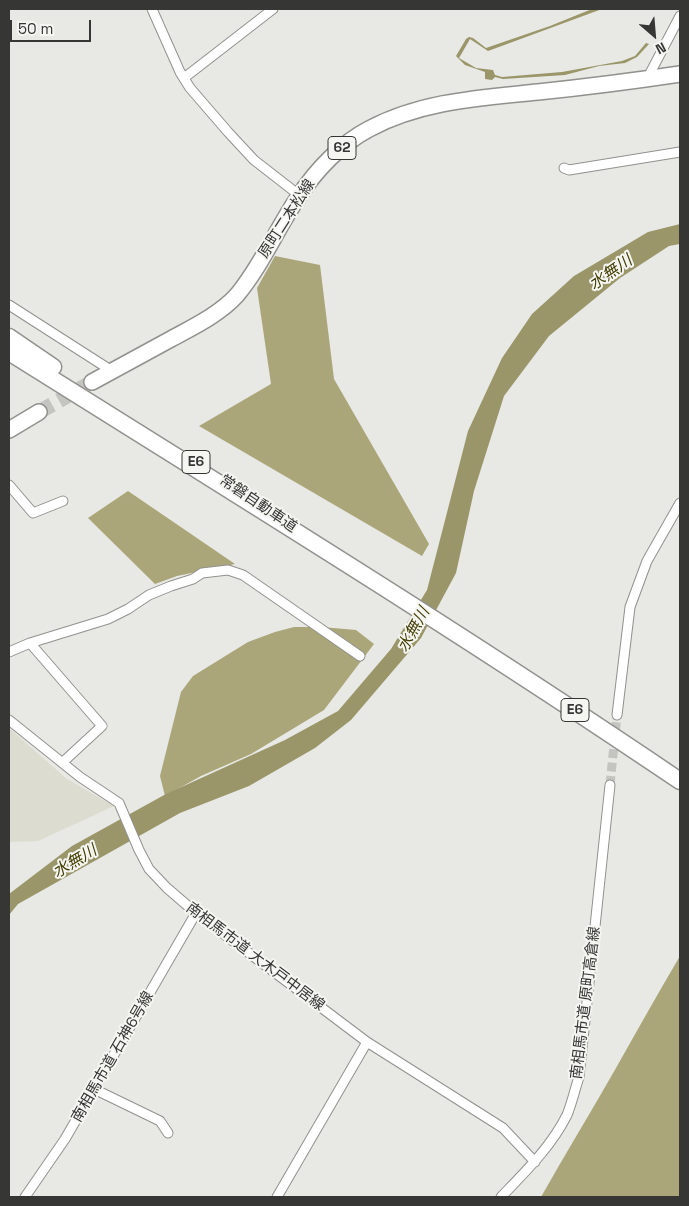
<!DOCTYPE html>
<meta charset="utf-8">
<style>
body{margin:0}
#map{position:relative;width:689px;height:1206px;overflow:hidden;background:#e8e8e4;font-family:"Space Grotesk",sans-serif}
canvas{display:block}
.frame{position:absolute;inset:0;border:10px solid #363634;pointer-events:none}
.north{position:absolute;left:629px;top:10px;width:50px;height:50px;-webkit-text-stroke:4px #f5f5f1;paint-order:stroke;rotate:153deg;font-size:14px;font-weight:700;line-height:20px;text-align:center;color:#363634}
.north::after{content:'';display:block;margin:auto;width:18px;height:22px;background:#363634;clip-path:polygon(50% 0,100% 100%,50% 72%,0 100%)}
.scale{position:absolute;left:10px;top:20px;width:81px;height:22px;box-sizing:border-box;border:2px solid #363634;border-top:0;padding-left:6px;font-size:15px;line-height:18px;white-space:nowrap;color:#363634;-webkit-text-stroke:4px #f5f5f1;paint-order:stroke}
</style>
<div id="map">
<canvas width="689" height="1206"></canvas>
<div class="frame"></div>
<div class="north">N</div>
<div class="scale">50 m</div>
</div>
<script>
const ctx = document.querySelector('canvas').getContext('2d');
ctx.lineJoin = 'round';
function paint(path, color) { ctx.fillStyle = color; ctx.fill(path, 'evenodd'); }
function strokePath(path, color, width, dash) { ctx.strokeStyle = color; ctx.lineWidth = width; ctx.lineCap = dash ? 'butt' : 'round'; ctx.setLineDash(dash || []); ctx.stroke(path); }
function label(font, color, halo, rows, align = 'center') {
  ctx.font = font + ' "Space Grotesk","Noto Sans JP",sans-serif'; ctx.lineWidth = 4; ctx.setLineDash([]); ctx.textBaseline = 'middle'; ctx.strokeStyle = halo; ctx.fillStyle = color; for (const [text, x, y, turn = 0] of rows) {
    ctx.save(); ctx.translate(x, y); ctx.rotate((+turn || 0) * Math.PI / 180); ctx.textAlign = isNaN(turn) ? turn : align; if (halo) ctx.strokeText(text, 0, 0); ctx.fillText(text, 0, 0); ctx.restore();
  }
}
paint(new Path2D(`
 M 9,728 L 67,779 L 114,806 L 38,841 L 9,842 Z`), '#dddcd1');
paint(new Path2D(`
 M 275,256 L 320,265 L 334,379 L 429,544 L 422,556 L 199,426 L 271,384 L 257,288 Z
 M 128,491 L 235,564 L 177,576 L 155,584 L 88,518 Z
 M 294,627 L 322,627 L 356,630 L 374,644 L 324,710 L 251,754 L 201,776 L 165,796 L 160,776 L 181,692 L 193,676 L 248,642 L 275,632 Z
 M 680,956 L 680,1197 L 541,1197 C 565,1154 591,1112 616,1068 C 637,1031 658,993 680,956 Z`), '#aba679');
paint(new Path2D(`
 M 592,9 L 602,9 L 488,51 L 470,39 L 459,58 L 476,68 L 493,70 L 495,75 L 502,77 L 562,72 L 622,61 L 635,56 L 646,43 L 649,44 L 637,57 L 625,63 L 599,66 L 565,75 L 503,79 L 495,77 L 492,80 L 485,79 L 485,72 L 465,65 L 456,56 L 466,39 L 469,37 L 473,38 L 486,48 L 550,26 Z
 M 680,224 L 680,244 L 669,246 L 620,278 L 549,336 L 504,396 L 474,491 L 456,573 L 421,638 L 351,720 L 315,748 L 249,786 L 180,813 L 18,904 L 9,915 L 9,894 L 72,846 L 166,794 L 285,740 L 338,711 L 391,649 L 427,590 L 468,431 L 502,358 L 532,314 L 574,276 L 648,232 Z`), '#9a966a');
strokePath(new Path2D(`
 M 610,785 L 617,715`), '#c4c4c1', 9, [9, 4.5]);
strokePath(new Path2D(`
 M 39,412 L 92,382`), '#c4c4c1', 15, [15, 8]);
const street = new Path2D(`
 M 152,9 L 180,72 L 190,88 L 228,132 L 254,160 L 299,195
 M 184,78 L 273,9
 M 647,79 L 680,16
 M 564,168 L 569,170 L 680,152
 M 9,305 L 112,371
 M 9,485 L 33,513 L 63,501
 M 30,643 L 102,726 L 63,762
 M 9,652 L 30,643 L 108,619 L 128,609 L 149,595 L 171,586 L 193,579 L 202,573 L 228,570 L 243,575 L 360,656
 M 617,715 L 630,607 L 647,561 L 680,503
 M 9,720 L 80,777 L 119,803 L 139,850 L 149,869 L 167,888 L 196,913 L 367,1042 L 503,1128 L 535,1162
 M 94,1089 L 160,1121 L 168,1133
 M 25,1197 L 65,1139 L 196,913
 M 277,1197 L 367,1042
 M 501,1197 C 525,1172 551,1147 567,1115 C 572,1103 575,1089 579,1077 L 610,785`);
const primary = new Path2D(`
 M 92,382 C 118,368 145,353 171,339 C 193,327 220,314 237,295 C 262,265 277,228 299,196 C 316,170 342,143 369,129 C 421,101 480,98 538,92 C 586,87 633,81 680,74
 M 9,430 L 39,412`);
const highway = new Path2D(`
 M 9,337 L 53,367
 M 9,352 C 234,493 460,632 680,781`);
strokePath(street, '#92918e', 11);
strokePath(primary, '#92918e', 18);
strokePath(highway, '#92918e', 19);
strokePath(street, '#fff', 9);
strokePath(primary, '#fff', 15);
strokePath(highway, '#fff', 16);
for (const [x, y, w] of [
 [342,148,28],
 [196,462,28],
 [575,710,28]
]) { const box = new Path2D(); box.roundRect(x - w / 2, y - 11.5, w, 23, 4); ctx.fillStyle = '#f5f5f1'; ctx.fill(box); strokePath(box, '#363634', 1); }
label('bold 14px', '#363634', null, [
 ["62",342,148],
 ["E6",196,462],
 ["E6",575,710]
]);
label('15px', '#363634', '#f5f5f1', [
 ["原町二本松線",287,219,-57],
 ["常磐自動車道",258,504,34],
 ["南相馬市道 大木戸中居線",255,957,37],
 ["南相馬市道 原町高倉線",586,1003,-83],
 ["南相馬市道 石神6号線",113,1057,-60]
]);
label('italic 16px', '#443f04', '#f5f5f1', [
 ["水無川",611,273,-35],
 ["水無川",414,630,-61],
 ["水無川",75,862,-31]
]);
</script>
